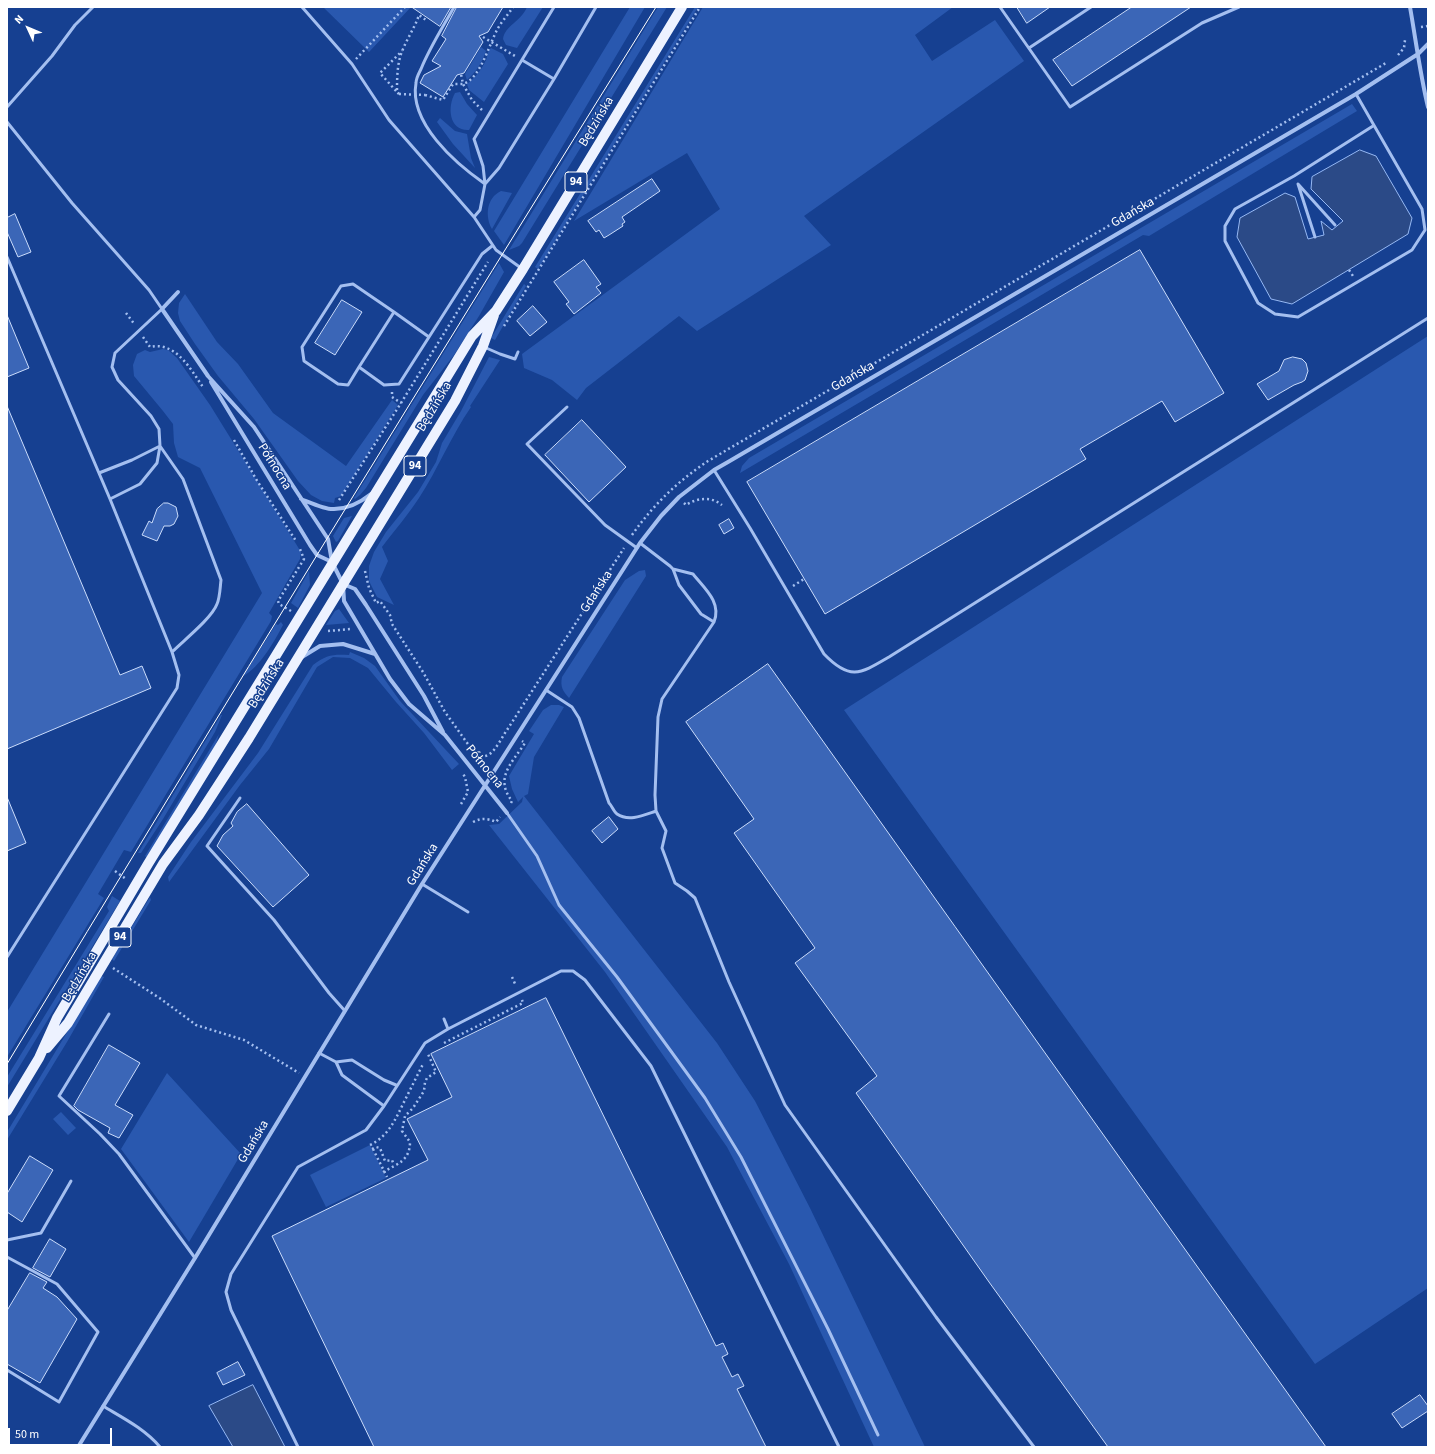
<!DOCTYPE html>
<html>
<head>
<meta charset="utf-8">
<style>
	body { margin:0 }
	#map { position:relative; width:1435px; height:1454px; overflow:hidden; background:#164091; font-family:"Source Sans 3",sans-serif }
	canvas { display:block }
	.frame { position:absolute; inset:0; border:8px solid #fff; pointer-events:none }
	.north { position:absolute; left:8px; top:8px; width:40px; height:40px; -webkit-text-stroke:3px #164091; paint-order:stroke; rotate:314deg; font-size:11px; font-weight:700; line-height:16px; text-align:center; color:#fff }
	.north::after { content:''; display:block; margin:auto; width:14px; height:18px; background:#fff; clip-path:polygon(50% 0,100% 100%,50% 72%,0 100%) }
	.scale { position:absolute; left:8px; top:1428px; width:104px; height:18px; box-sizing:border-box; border:2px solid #fff; border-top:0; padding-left:5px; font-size:12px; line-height:14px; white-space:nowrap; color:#fff; -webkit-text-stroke:3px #164091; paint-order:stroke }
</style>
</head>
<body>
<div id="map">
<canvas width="1435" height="1454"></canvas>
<div class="frame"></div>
<div class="north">N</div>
<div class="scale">50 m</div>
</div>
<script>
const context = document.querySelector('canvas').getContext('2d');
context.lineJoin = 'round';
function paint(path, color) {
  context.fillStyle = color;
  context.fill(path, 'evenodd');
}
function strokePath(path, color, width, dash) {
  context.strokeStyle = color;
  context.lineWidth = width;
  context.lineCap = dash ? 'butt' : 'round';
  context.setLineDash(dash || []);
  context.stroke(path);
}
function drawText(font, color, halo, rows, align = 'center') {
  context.font = font + ' "Source Sans 3",sans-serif';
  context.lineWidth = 3;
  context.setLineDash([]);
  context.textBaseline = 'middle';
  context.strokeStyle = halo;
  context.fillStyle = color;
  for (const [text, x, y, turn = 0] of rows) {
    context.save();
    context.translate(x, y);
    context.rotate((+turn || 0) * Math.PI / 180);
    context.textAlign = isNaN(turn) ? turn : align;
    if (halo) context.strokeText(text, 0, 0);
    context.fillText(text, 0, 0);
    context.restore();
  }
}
paint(new Path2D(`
	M323,7H411L369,52Z
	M527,7H543L517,48L506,45L503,39C505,25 521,22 527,7Z
	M630,7H645L504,245L494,231Z
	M658,7H667L522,243L519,246L509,250Z
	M695,7H698L538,269L535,267Z
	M703,7H953L915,35L932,61L995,20L1024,61L804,216L831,245L697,331L679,316L586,388L577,400L552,380L524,368L522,354L720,209L687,153L574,221Z
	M481,47L486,51C482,63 476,72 467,80L465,74Z
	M491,48L503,54L508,64L484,102L469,90L467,84C475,78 482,69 486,60C488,55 487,52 491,48Z
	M460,92L467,104L477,115L469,130C449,131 447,107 455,93Z
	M1352,104L1357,111L1149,236L1143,235L740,473L742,466L749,458Z
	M440,118L455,131L467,134L471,158L475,168L453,144L437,122Z
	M501,191L512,193L492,229C485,217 486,198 501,191Z
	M499,263L504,272L479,316L454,355L423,395L366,488L360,495L355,499L354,498Z
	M524,284L526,286L495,340L491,338Z
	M185,294L217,342L238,364L273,413L346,466L392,400L398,405L341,496L335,498L334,503L322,501L311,495L298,481L254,419L218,376L195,344L180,321L178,313L179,303Z
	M1428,336V1288L1315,1364L844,710Z
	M163,349L168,350L177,358L210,405L301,552L300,559L269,613L272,616L271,621L131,852L124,850L98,894L104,898L7,1057V1012L262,593L200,468L178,457L174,443L173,424L163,411L134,376L133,365L137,354L145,350L150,352Z
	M489,357L500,360L470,406L471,407C451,436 438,469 419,498C408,515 394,531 382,547L388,561L380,579L394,605L377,597L369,581V566L374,552L386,532L418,492L436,462L442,443L461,411Z
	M352,516L338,541L336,542L333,536L344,518Z
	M645,570L646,576L569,698C563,691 560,687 562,677L625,580L639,571Z
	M309,571L310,585L298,608L291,603Z
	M339,609L349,623L326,625L335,611Z
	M281,622L283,625C274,642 260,667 243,676L276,624L278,625Z
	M350,652L364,658L375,666L400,701L459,764L452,770L424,733L396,702L368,668L350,658L333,657L317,667L269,749L240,785L169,882L168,877L191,842L258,753L313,665C326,655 333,654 349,655Z
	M551,705H559L564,707L534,757L528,794L524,796L717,1043L755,1101L810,1208L925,1447H874L789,1264L727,1147L605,972L489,825L499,824L522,802L523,797L518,802L512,789L509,776L534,734L529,731L543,710Z
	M221,715H222L215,732L163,819L141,853H138Z
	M219,734L216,744L147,858L145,856Z
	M112,896L120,901L7,1087V1077L109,911L107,907Z
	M150,897L151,900L114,961L112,959Z
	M101,976L104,977L67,1042L7,1140V1132Z
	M167,1073L241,1154L189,1242L121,1149Z
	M61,1112L76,1128L68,1135L53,1119Z
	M370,1145L386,1178L326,1207L310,1175Z`), '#2958af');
const water = new Path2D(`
	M1360,150L1376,156L1412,218L1408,234L1292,304L1271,299L1237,237L1240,218L1285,193L1295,197L1308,239L1324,235L1321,221L1332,230L1343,221L1311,189L1312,177Z
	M253,1385L285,1447H233L209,1406Z`);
paint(water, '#2b4a87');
strokePath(water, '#96b8f3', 1);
const building = new Path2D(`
	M412,7H451L440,26Z
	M457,7H503L488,32L479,36L483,42L464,73L457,75L443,97L420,83L424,75L441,66L432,61L446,39L442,36Z
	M1017,7H1050L1027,23Z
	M1132,7H1191L1072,86L1053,60Z
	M652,179L660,191L622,217L625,222L622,224L623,226L609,235L604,238L599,230L596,232L588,221Z
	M15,214L31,252L18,257L7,232V218Z
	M1140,250L1224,393L1175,422L1162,401L1080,449L1086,459L825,614L747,482Z
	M584,260L601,284L596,287L601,293L574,314L566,304L569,302L554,282Z
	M342,300L362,312L335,355L315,343Z
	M533,306L547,322L530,336L517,321Z
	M7,315L29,368L7,377Z
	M1293,357L1302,359L1306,363L1308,371L1305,380L1302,382L1294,385L1268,400L1257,384L1279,371L1284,360Z
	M7,406L120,675L142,666L151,688L7,749Z
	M582,420L626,467L589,502L545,455Z
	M164,503H168L176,507L178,516L174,524L170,526H164L157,541L142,535L149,521L152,523L157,509Z
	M729,519L734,528L724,534L719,525Z
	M768,664L1142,1189L1326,1447H1108L989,1282L856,1093L877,1076L795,963L815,948L734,833L754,819L686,722Z
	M7,797L26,843L7,851Z
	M247,804L309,875L273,907L217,846L223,835L233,826L231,823L237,812Z
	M609,817L618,829L602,843L592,831Z
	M546,998L716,1346L723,1343L728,1354L722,1357L732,1377L738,1374L744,1386L737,1389L766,1447H374L272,1236L428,1160L407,1119L452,1097L431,1054Z
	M109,1045L140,1063L115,1105L133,1115L119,1138L108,1133L110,1128L78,1110L74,1106Z
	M30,1156L53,1170L22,1222L7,1212V1194Z
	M50,1239L66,1249L50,1277L33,1268Z
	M30,1273L47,1282L43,1288L57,1297L77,1319L40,1383L7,1364V1311Z
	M238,1362L245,1375L223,1385L217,1373Z
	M1420,1395L1428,1406V1411L1402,1428L1392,1414Z`);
paint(building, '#3b66b7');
strokePath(building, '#cbdcfb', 1);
strokePath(new Path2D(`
	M1421,27L1428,26
	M483,37L515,56
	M1398,55L1404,48L1405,40
	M356,59L405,7
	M396,91L380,73L402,51
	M399,94L397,92C397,78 397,62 403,49C408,37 415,27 419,15L426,20L427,18
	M425,95L443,100L453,84H463L461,74
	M482,110L472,100L463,84C480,79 489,45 497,30C501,22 508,15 513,7
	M1349,270L1353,276
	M126,313L135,325
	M504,326L700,7
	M143,337L150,347C176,341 191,370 203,387
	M392,392V397L401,403
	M234,440L256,479L296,541
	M339,500L401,403L488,262
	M684,503L686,505C697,498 711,496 722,505
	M632,535C653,505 678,481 708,461L1386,63
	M365,571L369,588L376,603L380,601L390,615L392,624L423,672L445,712L475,754C491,764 499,741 507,730L624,548
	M793,586L804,579
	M291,611L279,604L278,601L304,559L300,549
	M328,631L351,629
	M511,803L512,801C494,778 512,763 525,743L522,741
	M461,804L468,792L465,777L462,772
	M473,822C481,818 487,818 496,822L500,817
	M115,871L126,879
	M113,968L161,999L196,1025L244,1040L299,1073
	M512,977L516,986
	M444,1043L523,1003L522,1000
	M370,1145C389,1136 396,1118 405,1100C411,1088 417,1076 423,1064
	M372,1149L376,1147L380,1148L385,1161L392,1160L394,1165
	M373,1149L387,1177
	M383,1172C397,1164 410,1161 410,1142L402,1131L405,1116L413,1108L424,1091L425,1082L427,1078L436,1072L428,1054`), '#a4bff0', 2.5, [2, 3]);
strokePath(new Path2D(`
	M302,7L352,64L389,120L474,217L496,250L521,268
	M454,7C443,27 430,47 421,69C419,73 416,78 416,83C409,123 455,163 485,184
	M1000,7L1070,107L1202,23L1239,7
	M1029,48L1091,7
	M522,60L554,79
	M1356,94L1422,209L1425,230L1412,250L1298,317L1275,314L1258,303L1225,241V226L1235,209L1294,176L1373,126
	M7,107L52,56L75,25L93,7
	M7,122L72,203L149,290L162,309L115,353L112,367L118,380L151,416L159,429L160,446L157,463L140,484L110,499
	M485,184L499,168L554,79L596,7
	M474,217L480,210L485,184L483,166L474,139L554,7
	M1315,237L1298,184L1335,225
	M7,257L110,499L172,652
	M394,312L353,284L341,286L302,347L304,361L338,384L348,385L359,367L384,385L399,384L482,254L492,246
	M484,347L500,354L515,359L518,352
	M359,367L394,312L429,337
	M567,407L527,444L605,525L637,548
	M714,470L750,528L824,654C850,681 860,674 889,657L1428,318
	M99,473L132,460L160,446
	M640,543L670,566L673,569L679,585L701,614L714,622
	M673,569L693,574C704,588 722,602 714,622L662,699L658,717L655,795L656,811L666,831L662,848L675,883L687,891L695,898L729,982L785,1105L936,1317L1034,1447
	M546,690L572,707L579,718L609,803C612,806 614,812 617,814C629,822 644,815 656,811
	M240,798L207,846L274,920L329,993L345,1011
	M507,813L537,856L559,905L617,977L705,1098L741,1157L828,1329L878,1435
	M422,884L468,912
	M7,957L177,688L179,675L172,652C183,641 212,618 217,604C220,597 220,588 221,580L183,479L160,446
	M109,1014L59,1096L100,1134L119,1154L195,1258
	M444,1019L448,1029
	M319,1053L336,1062L352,1060L384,1080L396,1085
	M336,1062L342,1075L384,1106
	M7,1240L41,1233L71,1181
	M7,1257L57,1284L98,1332L59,1402L7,1370
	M103,1406C123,1418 145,1429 160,1447
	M298,1447L231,1310L226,1292L231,1274L298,1167L366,1130L384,1106L425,1043L448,1029L561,971H573L585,980L651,1066L839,1447`), '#a4bff0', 3);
strokePath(new Path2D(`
	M1410,7C1416,41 1420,74 1428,107
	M178,292L162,309L208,376
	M207,375L254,427L328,539L332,562L343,584L344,601L390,679L409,704L445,735L507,813
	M211,382L310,545L317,555L332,562
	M301,499C309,502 326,510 334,509C347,509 361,502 371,494
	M343,584L355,589L366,605L424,696L443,732
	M302,657L320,646L343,644L375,654
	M78,1447L195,1258L422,884L640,543L661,516L679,497L714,470L728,462L1356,94L1418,54L1428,44`), '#a4bff0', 4);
strokePath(new Path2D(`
	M47,1048L68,1023L163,864L199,815L249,738L455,401L483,346L494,315
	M7,1111L39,1058L57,1018L148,864L472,336L496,311L523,269L682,7`), '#edf2ff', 10);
strokePath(new Path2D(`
	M7,1064C221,710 437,358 656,7`), '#fff', 1);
strokePath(new Path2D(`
	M399,94L425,95`), '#a4bff0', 2.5, [2, 3]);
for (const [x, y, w] of [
	[576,182,22],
	[415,466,22],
	[120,937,22]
]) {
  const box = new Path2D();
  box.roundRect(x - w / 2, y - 10, w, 20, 3);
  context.fillStyle = '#164091';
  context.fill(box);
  strokePath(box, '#fff', 1);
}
drawText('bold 12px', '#fff', null, [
	["94",576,182],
	["94",415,466],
	["94",120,937]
]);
drawText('13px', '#fff', '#164091', [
	["Będzińska",597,122,-59],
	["Gdańska",1133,213,-30],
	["Gdańska",853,377,-30],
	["Będzińska",435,407,-59],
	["Północna",274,467,58],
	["Gdańska",597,592,-57],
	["Będzińska",267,684,-58],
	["Północna",484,767,51],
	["Gdańska",423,865,-58],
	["Będzińska",80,977,-59],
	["Gdańska",254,1142,-59]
]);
</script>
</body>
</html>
